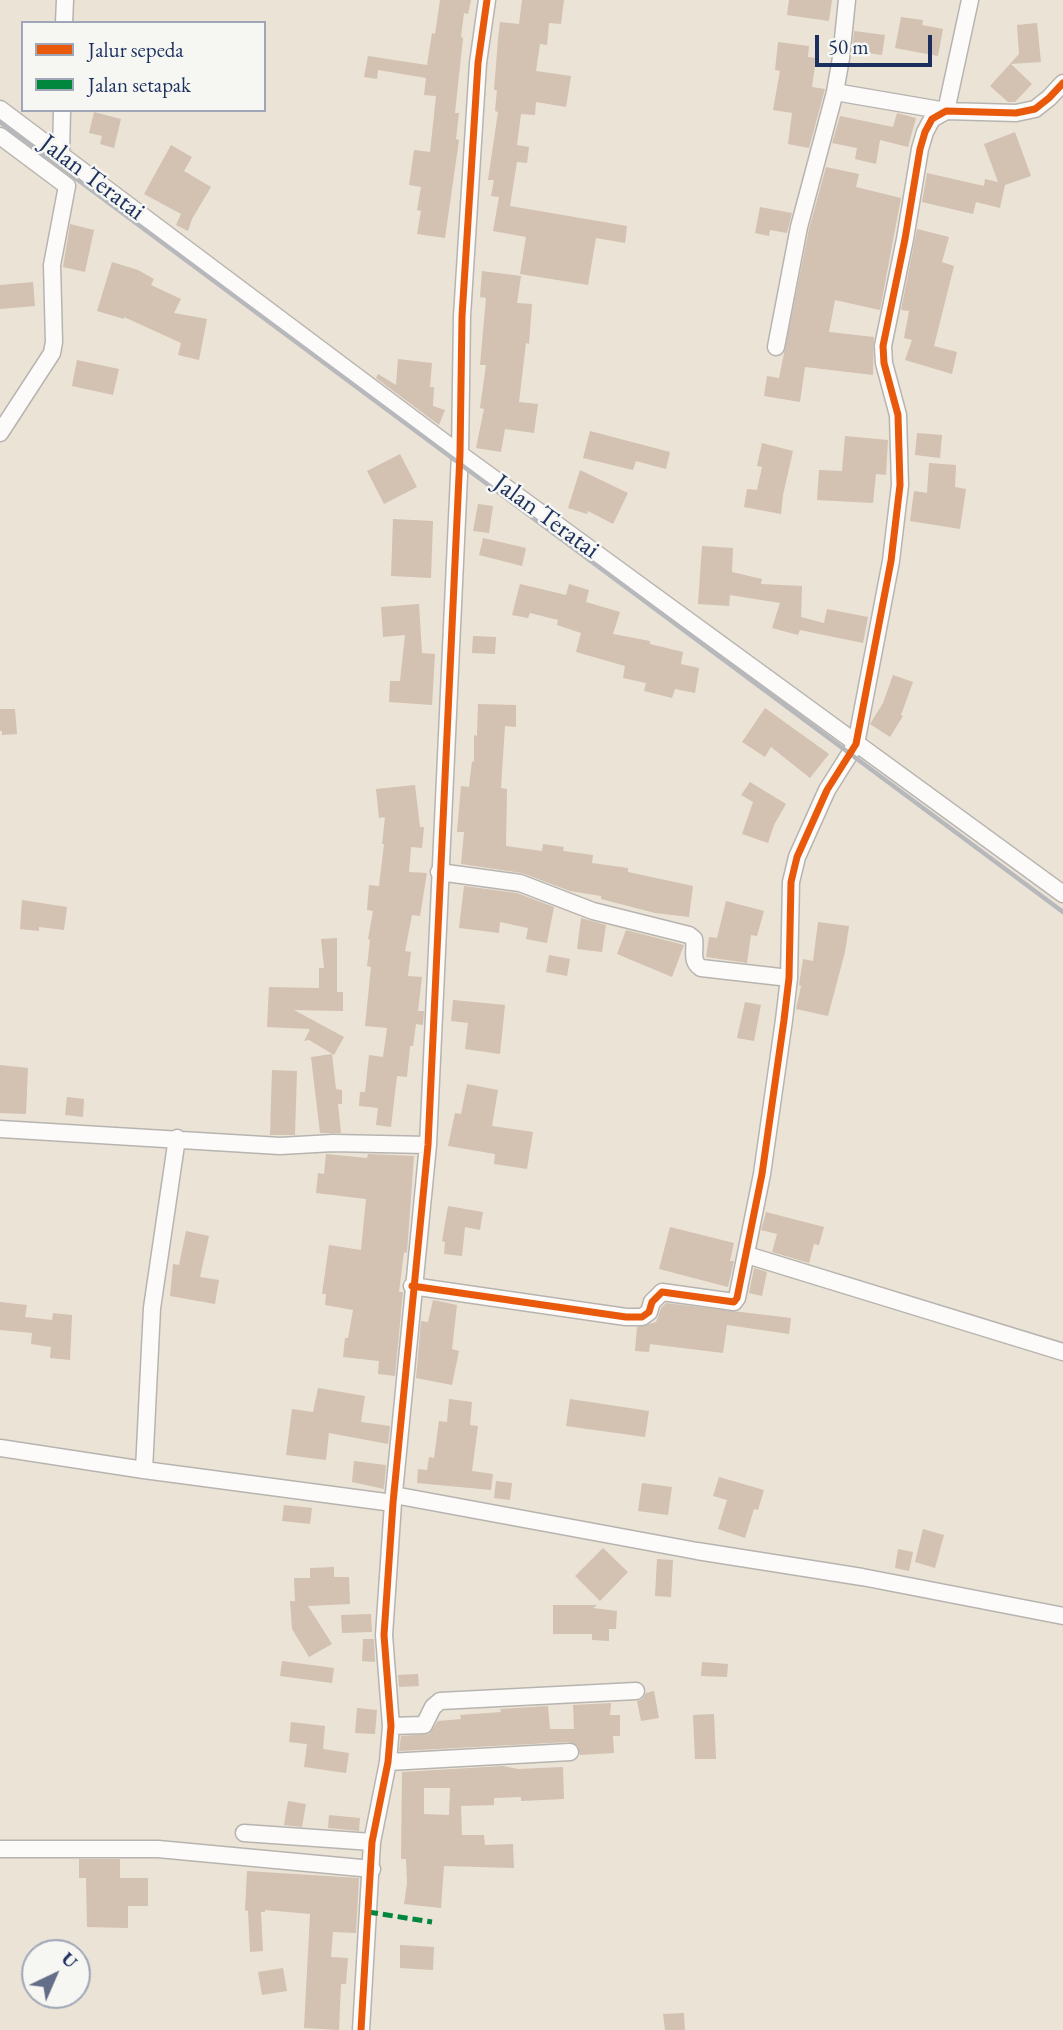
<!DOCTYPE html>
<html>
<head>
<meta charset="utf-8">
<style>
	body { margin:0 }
	#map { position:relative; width:1063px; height:2030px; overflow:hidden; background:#ebe3d6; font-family:"EB Garamond",serif }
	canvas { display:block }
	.legend { position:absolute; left:21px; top:21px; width:245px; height:91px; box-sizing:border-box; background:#f6f6f2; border:2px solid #9ea6b7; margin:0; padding:9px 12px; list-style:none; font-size:21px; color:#1b2f5e }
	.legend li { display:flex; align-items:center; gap:14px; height:35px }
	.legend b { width:35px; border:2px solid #9ea6b7 }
	.north { position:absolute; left:21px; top:1939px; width:70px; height:70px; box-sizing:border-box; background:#f6f6f2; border:2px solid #9ea6b7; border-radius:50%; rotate:44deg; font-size:19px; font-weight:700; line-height:28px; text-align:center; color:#1b2f5e }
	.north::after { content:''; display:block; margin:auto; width:24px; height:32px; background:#646e88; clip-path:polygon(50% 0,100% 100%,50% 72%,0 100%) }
	.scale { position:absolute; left:815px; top:35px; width:117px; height:32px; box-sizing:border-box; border:4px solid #1b2f5e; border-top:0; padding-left:9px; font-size:21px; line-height:24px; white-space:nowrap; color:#1b2f5e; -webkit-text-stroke:5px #f6f6f2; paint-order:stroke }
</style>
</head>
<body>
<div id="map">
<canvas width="1063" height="2030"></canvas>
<ul class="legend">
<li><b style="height:9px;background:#e8590c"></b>Jalur sepeda</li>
<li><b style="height:9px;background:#00873e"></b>Jalan setapak</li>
</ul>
<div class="north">U</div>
<div class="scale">50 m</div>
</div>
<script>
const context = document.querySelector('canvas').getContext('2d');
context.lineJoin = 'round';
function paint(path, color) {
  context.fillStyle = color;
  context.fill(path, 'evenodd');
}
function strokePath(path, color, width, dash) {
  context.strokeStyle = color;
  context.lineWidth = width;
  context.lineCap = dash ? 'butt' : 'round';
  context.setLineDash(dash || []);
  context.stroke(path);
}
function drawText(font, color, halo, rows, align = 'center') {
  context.font = font + ' "EB Garamond",serif';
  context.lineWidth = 5;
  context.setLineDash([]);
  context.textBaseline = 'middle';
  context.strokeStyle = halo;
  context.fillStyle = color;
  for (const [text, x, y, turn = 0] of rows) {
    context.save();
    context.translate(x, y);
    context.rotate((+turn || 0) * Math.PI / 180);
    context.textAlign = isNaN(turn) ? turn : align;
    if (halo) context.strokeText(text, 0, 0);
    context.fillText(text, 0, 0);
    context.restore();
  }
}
paint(new Path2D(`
	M440,0H471L468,14L464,13L461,37L463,38L455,113H459L456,139L459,140L445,238L417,234L421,211L417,210L421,187L409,185L414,150L430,152L436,96L424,95L426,78L378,70L377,79L364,77L368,56L427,65L432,33L435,34Z
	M522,0H564L561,24L549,23L547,45L540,44L536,71L571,76L566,107L536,102L535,115L521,114L517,145L529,147L527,163L517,162L510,206L627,226L625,243L596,238L588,285L520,274L526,237L493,231L499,197L491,196L494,180H488L498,112L495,111L497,90H494L498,39L500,22L519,24Z
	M789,0H832L829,21L787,15Z
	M901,17L923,20L922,25L943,29L938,56L895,48Z
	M1037,23L1041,62L1011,64L1032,84L1015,102H1008L990,86L1019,54L1017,25Z
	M854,31L885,35L882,55L852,51Z
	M778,42L809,46L808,57L816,58L812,87L825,89L809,148L788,144L792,113L773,110L780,71L775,70Z
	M94,112L121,119L114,148L100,144L102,136L89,133Z
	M897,113L916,118L908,147L880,140L876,164L855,159L857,148L832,143L840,116L893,127Z
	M1015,132L1031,176L1005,185L1000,208L976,202L973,214L922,202L927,173L984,186L985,179L998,182L984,144Z
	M171,145L192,157L184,171L211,187L192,219L188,231L176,225L181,214L144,194Z
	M826,167L859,174L856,187L901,198L880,310L835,300L829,332L874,337L873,375L805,367L800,402L764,396L767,376L779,378L809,229Z
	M760,207L792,213L787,233L770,230L769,236L755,233Z
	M70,224L94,230L85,272L63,267Z
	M917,229L949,237L942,262L954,266L934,346L957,352L952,374L905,360L912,340L904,338L909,311L901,310Z
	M112,262L138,270L154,279L151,285L181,299L174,313L207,319L199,360L178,355L181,343L124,317V319L97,311Z
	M482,271L521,276L517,303L532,304L529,344L526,343L519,402L538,404L534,433L505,429L501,452L476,448L484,409L480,408L486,365H480L486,298L480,297Z
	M33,282L35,306L0,309V285Z
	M398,359L432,363L430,387H434L433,406L445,410L439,425L376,378L378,374L396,385Z
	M77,360L119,369L113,395L72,386Z
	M590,431L670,452L666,469L636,461L633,470L583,458Z
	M917,433L942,435L940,458L915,455Z
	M845,436L888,440L886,475L876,474L873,503L817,500L819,470L842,471Z
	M762,443L793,451L783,495L781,514L744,507L747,489L757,490L762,467L757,466Z
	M400,454L417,487L384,504L367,471Z
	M929,463L956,465L955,487L966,489L960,529L910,521L914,491L927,493Z
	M580,470L628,493L613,524L588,511L587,514L568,508Z
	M478,504L493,506L489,533L473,531Z
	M393,519L433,521L431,578L391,576Z
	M483,538L526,548L522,566L479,555Z
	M702,546L733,548L732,572L762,579L761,584L802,586L801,617L824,623L827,609L868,617L863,643L800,630L798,635L772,628L780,603L730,595L729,606L698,604Z
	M520,584L566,595L569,584L589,590L586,602L620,612L613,634L650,641V644L683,652L681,664L699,668L695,693L675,689L672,698L644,691L646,683L623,678L625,666L576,652L581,633L557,625L558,620L530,613L528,618L512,615Z
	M419,604L422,653L435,654L432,705L389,702L390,681H400L405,635L383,637L381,607Z
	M473,636L496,637L495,654L472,653Z
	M893,675L913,682L901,715L903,716L890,737L870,724L883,703Z
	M478,704L516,705V727L505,726L501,788L507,789L506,846L542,851L543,844L564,847L563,851L593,855L592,863L628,868V872L693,886L689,917L655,913L601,899V896L570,891L522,873L461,864L464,832H457L461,786L469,787L472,761L474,762V735L477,736Z
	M765,708L829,754L810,778L771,747L765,757L742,742Z
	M0,709H15L17,734L2,735V731H0Z
	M750,782L786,804L774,825L768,843L742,834L753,802L741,795Z
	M415,785L420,827H424L422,848L411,847L409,872L427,873L420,916L412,915L405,951L411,952L408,976L422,977L418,1011H424L423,1025L416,1024L413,1046H410L407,1077L397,1076L391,1127L376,1125L378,1108L359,1106L360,1092H365L369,1055L383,1057L387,1028L365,1026L371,967L367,966L370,940L368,939L373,911L367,910L369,885L379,886L384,844H382L385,817L379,818L376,789Z
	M464,886L517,893L554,907L547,943L526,939L528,928L500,922L499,933L459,928Z
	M22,900L67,907L64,930L39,927V931L20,929Z
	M726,901L764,911L757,936L751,935L747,963L706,957L709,937L717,938Z
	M581,918L606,925L602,952L577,949Z
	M818,922L849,926L845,952L828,1016L796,1009L801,986L799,985L803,959L813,961Z
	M626,930L684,945L672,977L617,954Z
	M337,938V992H343V1011L294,1010L344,1037L334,1055L309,1040L304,1041L310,1029L267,1027L269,987L319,988V968H324L321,939Z
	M549,955L570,959L567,976L546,972Z
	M453,1000L505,1005L500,1054L465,1049L468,1023L451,1021Z
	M745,1002L761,1005L754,1041L737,1038Z
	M332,1054L336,1089L342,1090V1104H338L341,1133H320L311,1057Z
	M0,1065L28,1068L26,1114L0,1113Z
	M272,1070L297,1071L295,1135H270Z
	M467,1084L498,1090L492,1126L533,1132L527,1169L494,1164L495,1154L448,1146L455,1113L461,1114Z
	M67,1097L84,1099L83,1117L65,1115Z
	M326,1154L367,1158L368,1154L414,1156L407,1253L404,1252L399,1292H403L395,1376L378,1374L379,1361L343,1357L345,1338H348L353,1310L325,1305L326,1294H322L329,1245L361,1250L366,1199L316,1193L318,1173L324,1174Z
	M448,1206L483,1212L480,1230L465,1227L462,1256L444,1254L445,1242L442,1241Z
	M766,1212L824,1227L819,1245L814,1244L809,1263L772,1252L777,1234L761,1230Z
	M670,1227L734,1243L730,1261H734L728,1287L659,1269Z
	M186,1231L209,1236L200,1277L219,1280L215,1304L170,1296L173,1264L179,1265Z
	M754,1268L767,1272L762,1296L749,1293Z
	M433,1300L457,1305L452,1349L459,1351L452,1385L416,1378L421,1321L428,1322Z
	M0,1302L27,1305L25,1317L52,1320L53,1313L72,1315L70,1360L50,1358L51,1347L31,1344L32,1333L0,1330Z
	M666,1303L791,1318L789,1334L727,1325L723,1353L650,1344L649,1352L635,1351L637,1327L656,1322L661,1308Z
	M318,1388L365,1396L361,1422L390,1426L388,1444L329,1433L326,1460L286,1455L292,1409L313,1412Z
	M449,1399L472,1402L470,1425L478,1426L472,1471L493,1474L491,1490L417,1483L418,1469L427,1470L429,1457L434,1458L439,1421L447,1422Z
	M570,1399L649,1411L645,1437L566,1426Z
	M354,1461L386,1465L384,1489L352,1482Z
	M719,1477L764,1490L758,1510L754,1509L745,1538L718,1529L727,1500L713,1496Z
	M496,1481L512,1483L510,1500L494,1498Z
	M642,1483L672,1487L668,1515L638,1511Z
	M284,1505L312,1508L310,1524L282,1521Z
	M923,1529L944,1535L935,1568L915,1562Z
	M603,1548L628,1572L600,1601L575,1576Z
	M898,1549L913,1552L909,1571L895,1568Z
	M657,1559L673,1560L671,1597L655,1596Z
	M334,1567V1577H349L350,1604L308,1606L332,1644L309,1657L292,1629L290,1601H295L294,1578H310V1568Z
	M553,1605H597L593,1608L617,1611L616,1629H609V1641L592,1640V1634H553Z
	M371,1614L372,1632L342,1633L341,1615Z
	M363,1639H374L375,1662L362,1661Z
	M282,1661L334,1668L332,1683L280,1676Z
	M702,1662L728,1664L727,1677L701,1676Z
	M418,1674L419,1686L399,1687L398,1675Z
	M654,1691L659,1718L641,1721L637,1701L642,1699L646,1693Z
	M611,1703L610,1715H620V1736H613L614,1753L580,1755L578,1746L569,1742L399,1751L401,1736L429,1734L438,1721L461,1719L460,1715L501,1712L500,1709L548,1706L550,1729H574L573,1705Z
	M357,1708L377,1710L375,1734L355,1733Z
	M714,1714L716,1759H695L693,1715Z
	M291,1722L325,1726L323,1749L349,1753L346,1773L304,1767L307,1744L289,1742Z
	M503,1766L518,1769L563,1767L564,1799L521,1801V1797L494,1798V1805L461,1806L462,1835H484L485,1845L513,1844L514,1868L444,1866L441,1908L404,1904L407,1883L406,1859H401L402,1772ZM424,1788H450L449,1815L424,1814Z
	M288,1801L306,1804L302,1827L284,1825Z
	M329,1815L360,1818L359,1831L328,1828Z
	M79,1859H120V1878H148V1906H128V1928L87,1927L86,1878H79Z
	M247,1871L359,1878L356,1933L333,1932L331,1957L348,1958L346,1984H341L339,2030L304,2028L310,1914L265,1910V1912H261L263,1951L250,1952L248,1911L245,1910Z
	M400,1945L434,1947L433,1970L400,1968Z
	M283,1968L287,1991L262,1995L258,1972Z
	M684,2013L685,2030H665L663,2014Z`), '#d3c1b2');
const minor = new Path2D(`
	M64,23L65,0
	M835,92L946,111L970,0
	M0,109L460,454L1063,894
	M0,136L67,186L52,265L54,342L52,353L0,433
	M61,155L62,110
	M776,347L799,227L835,92L841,58L847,0
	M439,872L520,883L593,911L689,935L694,939C696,950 690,961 701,968L789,978
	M0,1129L280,1146L333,1143L428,1145
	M747,1255L1063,1352
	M412,1286L626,1317H642L649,1312L652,1302L662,1292L734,1302L737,1298L762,1174L784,1020L789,978L791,882L797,857L827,790L856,744L891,561L900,485L898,415L884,363L883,346L905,239L920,149L925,132L932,119L946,111L1016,113L1035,109L1049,98L1063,83
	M0,1448L144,1470L393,1503
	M144,1470L152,1308L177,1138
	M394,1495L697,1551L862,1577L1063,1616
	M391,1726L424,1725L433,1707L440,1701L636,1691
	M388,1762L570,1752
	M244,1833L372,1842
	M0,1849H158L372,1869
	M361,2030L372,1842L388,1762L391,1726L384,1635L393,1503L428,1145L460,454L462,316L478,63L487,0`);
strokePath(minor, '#b7b4b0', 19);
strokePath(minor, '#fcfbf9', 16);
strokePath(new Path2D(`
	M0,122L1063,912`), '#b6b8bb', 4.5);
strokePath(new Path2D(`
	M368,1912L432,1922`), '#00873e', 5, [10, 5]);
strokePath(new Path2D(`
	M412,1286L626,1317H642L649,1312L652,1302L662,1292L734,1302L737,1298L762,1174L784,1020L789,978L791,882L797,857L827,790L856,744L891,561L900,485L898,415L884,363L883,346L905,239L920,149L925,132L932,119L946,111L1016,113L1035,109L1049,98L1063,83
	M361,2030L372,1842L388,1762L391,1726L384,1635L393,1503L428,1145L460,454L462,316L478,63L487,0`), '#e8590c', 7);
drawText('26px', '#1b2f5e', '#f6f6f2', [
	["Jalan Teratai",92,178,37],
	["Jalan Teratai",546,517,36]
]);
</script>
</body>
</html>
